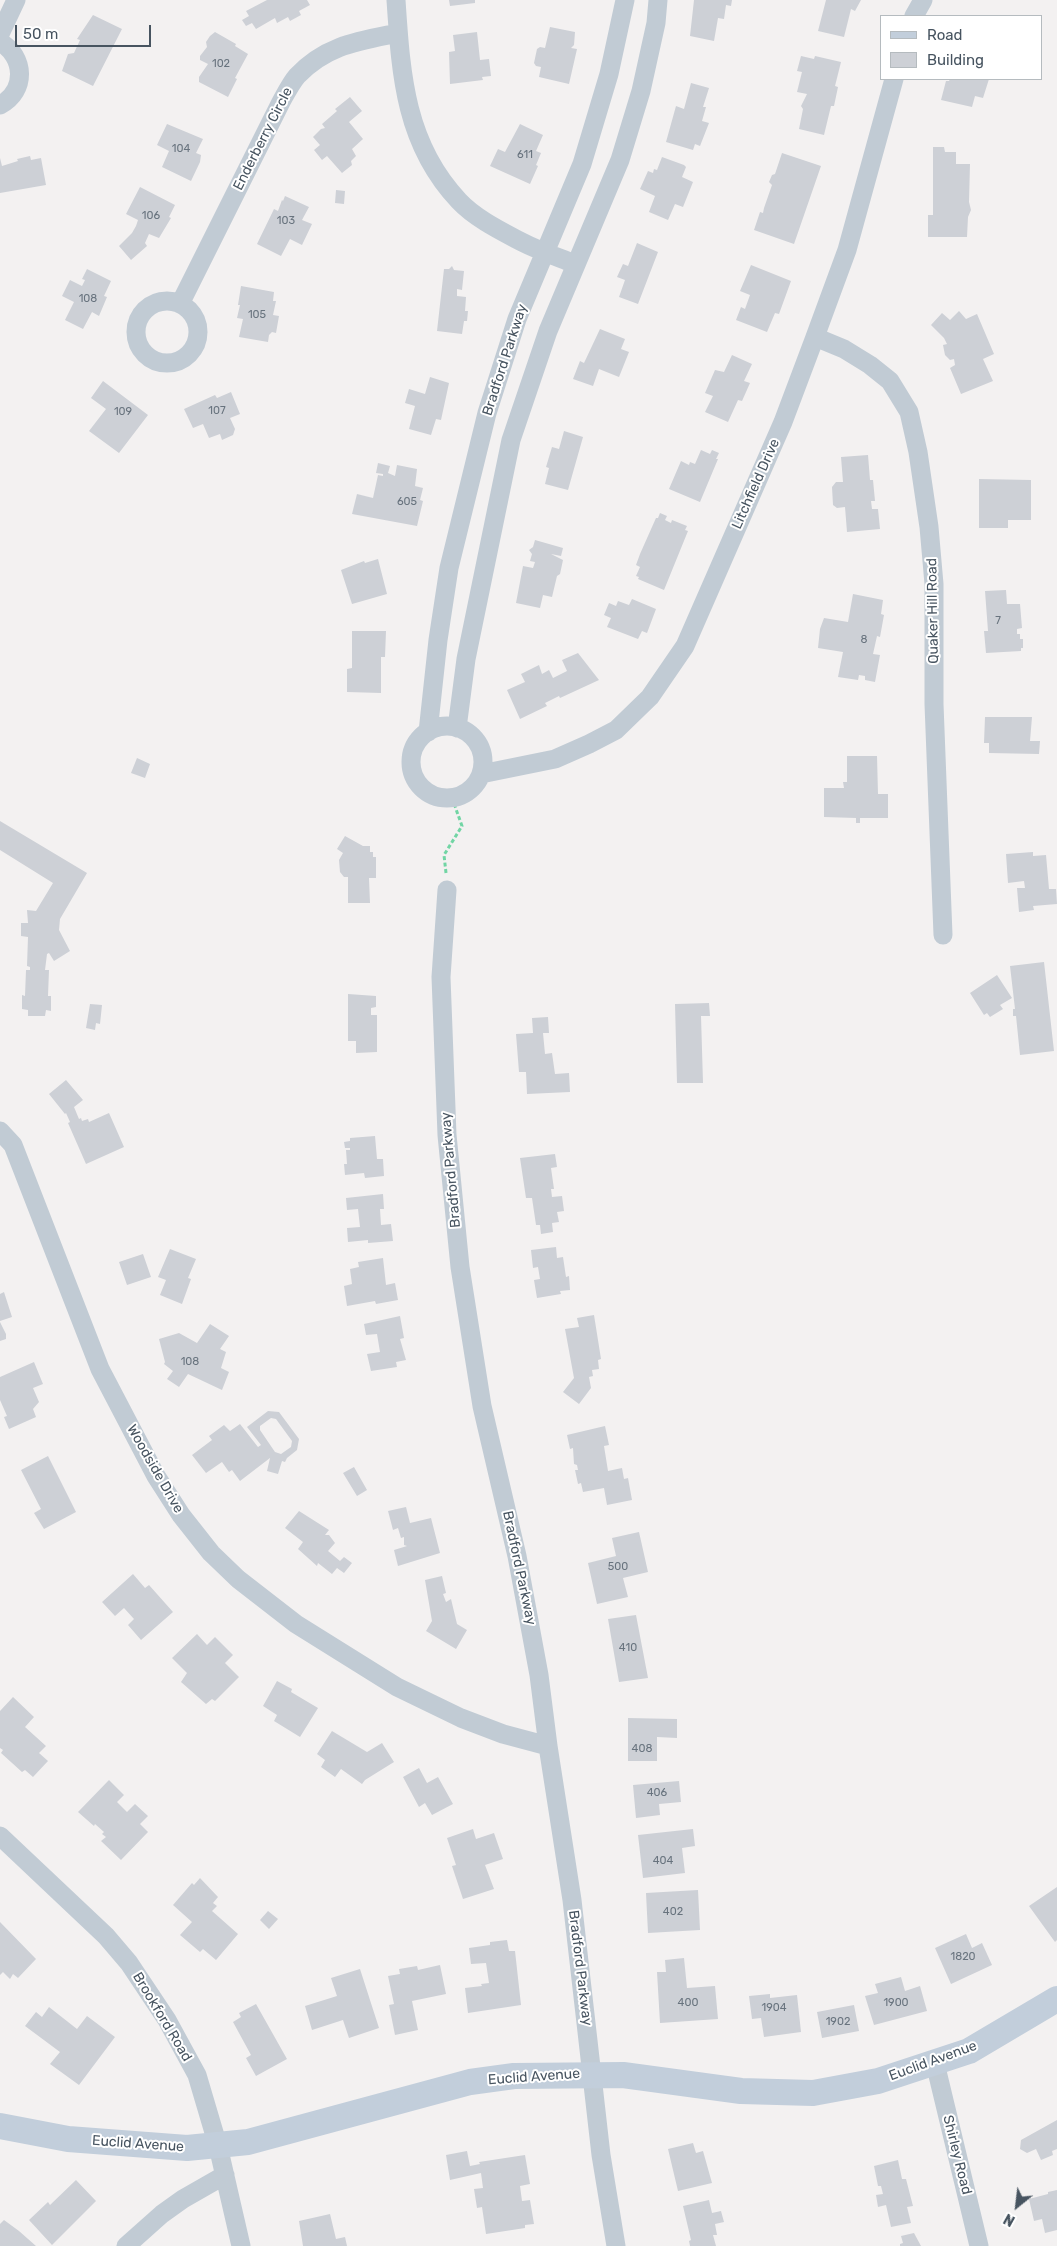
<!DOCTYPE html>
<html>
<head>
<meta charset="utf-8">
<style>
	body { margin:0 }
	#map { position:relative; width:1057px; height:2246px; overflow:hidden; background:#f3f1f1; font-family:Rubik,sans-serif }
	canvas { display:block }
	.legend { position:absolute; left:880px; top:15px; width:162px; height:65px; box-sizing:border-box; background:#fff; border:1px solid #b5bbbf; margin:0; padding:6px 9px; list-style:none; font-size:15px; color:#475460 }
	.legend li { display:flex; align-items:center; gap:10px; height:25px }
	.legend b { width:25px; border:1px solid #b5bbbf }
	.north { position:absolute; left:992px; top:2181px; width:50px; height:50px; -webkit-text-stroke:4px #fff; paint-order:stroke; rotate:209deg; font-size:14px; font-weight:700; line-height:20px; text-align:center; color:#475460 }
	.north::after { content:''; display:block; margin:auto; width:18px; height:22px; background:#475460; clip-path:polygon(50% 0,100% 100%,50% 72%,0 100%) }
	.scale { position:absolute; left:15px; top:25px; width:136px; height:22px; box-sizing:border-box; border:2px solid #475460; border-top:0; padding-left:6px; font-size:15px; line-height:18px; white-space:nowrap; color:#475460; -webkit-text-stroke:4px #fff; paint-order:stroke }
</style>
</head>
<body>
<div id="map">
<canvas width="1057" height="2246"></canvas>
<ul class="legend">
<li><b style="height:6px;background:#c2cedb"></b>Road</li>
<li><b style="height:14px;background:#cdd0d6"></b>Building</li>
</ul>
<div class="north">N</div>
<div class="scale">50 m</div>
</div>
<script>
const context = document.querySelector('canvas').getContext('2d');
context.lineJoin = 'round';
function paint(path, color) {
  context.fillStyle = color;
  context.fill(path, 'evenodd');
}
function strokePath(path, color, width, dash) {
  context.strokeStyle = color;
  context.lineWidth = width;
  context.lineCap = dash ? 'butt' : 'round';
  context.setLineDash(dash || []);
  context.stroke(path);
}
function drawText(font, color, halo, rows, align = 'center') {
  context.font = font + ' Rubik,sans-serif';
  context.lineWidth = 4;
  context.setLineDash([]);
  context.textBaseline = 'middle';
  context.strokeStyle = halo;
  context.fillStyle = color;
  for (const [text, x, y, turn = 0] of rows) {
    context.save();
    context.translate(x, y);
    context.rotate((+turn || 0) * Math.PI / 180);
    context.textAlign = isNaN(turn) ? turn : align;
    if (halo) context.strokeText(text, 0, 0);
    context.fillText(text, 0, 0);
    context.restore();
  }
}
paint(new Path2D(`
	M267,0H307L310,5L299,11L301,15L290,21L288,17L277,23L275,18L256,29L252,23L246,26L242,20L249,16L246,11Z
	M449,0H475V3L450,6Z
	M694,0H732L731,6L726,5L724,19L718,18L714,41L690,36Z
	M826,0H861L855,11L851,9L844,37L818,31Z
	M93,15L122,29L93,86L62,71L68,54L74,53L80,40L77,39Z
	M550,27L575,32L574,45L571,48L577,49L569,84L539,77L541,67L536,66L534,63L537,49L540,47L545,48Z
	M215,32L236,44L235,46L248,54L235,78L237,79L228,97L199,82V77L208,64L200,60V56L207,47L206,42L210,36Z
	M477,32L480,60L489,59L491,76L482,77L483,80L450,84L449,52L455,51L453,35Z
	M801,56L814,59L815,56L841,62L835,86L838,87L834,106H831L824,135L799,129L803,109L801,106L807,94L797,92L802,72L797,71Z
	M950,79H989L983,98L975,96L972,107L941,100L946,81H949Z
	M691,83L709,88L703,107H706L702,121L709,123L700,146L695,144L693,150L666,142L676,106L684,109Z
	M350,97L362,111L349,122L363,139L352,149L356,156L351,161L352,165L342,173L327,156L322,160L314,150L320,145L313,137L321,129L325,128L322,124L337,111L335,109Z
	M167,124L203,139L196,153L201,155L200,162L191,181L162,167L169,151L157,145Z
	M520,124L543,135L536,151L541,153L536,165L538,166L530,184L490,166L498,149L505,152Z
	M933,147H944L945,152H956V164H970L969,202L971,210L968,217L967,237H928V215H933Z
	M782,153L821,166L794,244L754,230L760,212L763,213L764,208L772,185L769,182L772,175L775,174Z
	M30,156L31,160L41,158L46,185L0,193V158L2,166L18,161L17,159Z
	M662,157L684,165L686,167L682,177L693,182L683,207L675,204L668,220L649,212L655,196L640,189L648,171L653,173L654,169L657,170Z
	M140,187L175,205L169,217L171,218L159,238L149,234L145,243L147,246L131,260L119,246L132,233L136,226L138,220L126,214Z
	M336,190L345,191L344,204L335,203Z
	M285,196L309,207L302,220L312,224L302,245L290,239L281,256L257,244L274,209L278,211L282,200L283,201Z
	M637,243L658,252L638,304L619,297L625,280L617,277L623,264L628,266Z
	M751,265L791,281L779,314L775,313L767,332L736,320L741,307L745,309L750,295L740,291Z
	M452,266L454,270L464,271L462,290L457,289V296L466,297L465,311H468L467,321H464L462,334L437,331L444,269H449Z
	M87,269L111,281L104,296L107,297L99,316L92,312L83,329L65,320L74,302L62,296L70,280L82,286L85,280L82,279Z
	M241,286L274,292L273,301H276L273,315L279,316L276,333L272,332L269,335L268,342L239,337L243,319L237,318L240,305H238Z
	M959,311L966,319L977,314L994,354L983,359L993,381L961,394L950,368L955,365L954,359L950,360L945,355L943,345L947,344L944,338L931,325L942,313L950,320Z
	M600,329L625,339L621,349L629,352L619,377L599,369L593,386L573,379L580,361L584,363Z
	M732,355L752,364L744,381L750,383L742,401L738,400L728,422L705,412L713,396L705,393L715,370L724,372Z
	M430,377L449,383L441,420L436,419L431,435L409,429L415,406L405,403L409,389L425,394Z
	M103,381L148,415L119,453L89,431L106,409L91,398Z
	M231,392L240,414L230,418L235,429L233,435L222,440L220,434L209,438L203,424L193,428L184,409L215,395L217,398Z
	M564,431L583,437L568,490L545,484L549,468L546,467L552,447L559,449Z
	M701,450L710,454L712,450L719,453L716,459H718L700,502L669,489L681,461L689,465L690,462L695,464Z
	M868,455L870,480H873L875,501H871L872,509H878L880,529L847,532L845,507L837,508L833,505L832,487L836,482H843L841,457Z
	M378,463L390,466L388,473L395,476L397,465L417,469L415,486L423,488L420,500L423,501L417,526L352,514L357,494L373,498L378,475L383,476V474L376,473Z
	M979,479L1031,480V520H1008V528H979Z
	M660,513L667,516L665,520L671,523L672,520L687,526L685,530L688,531L664,590L638,579L639,577L636,576L640,567L636,565L640,554L656,518H658Z
	M535,540L563,548L561,556L551,554L563,560L560,574L557,576L552,597L543,595L540,608L516,603L523,566L533,568L535,562L530,561L532,554L529,550L533,547Z
	M378,559L387,594L352,604L341,570L364,561L365,563Z
	M1006,590L1007,604H1020L1022,628L1017,629V634H1020V639H1023V648H1021V651L986,653L984,631H988L985,591Z
	M853,594L883,600L881,614L884,615L880,637L877,636L873,654L880,655L875,682L865,680V676L859,675L858,680L838,677L843,652L818,648L820,629L824,618L848,622Z
	M632,599L656,609L647,633L642,631L638,639L607,627L611,618L604,615L609,603L616,606L618,601L629,605Z
	M352,631H386L385,657H381V693L347,692V669L352,668Z
	M578,653L599,680L560,698L559,696L545,703L547,706L520,719L507,690L525,682L521,674L539,665L542,674L549,670L553,678L567,671L562,660Z
	M985,717H1032L1030,741H1040L1039,754L989,753V743H984Z
	M847,756H877L878,794H888V818H860V823H856V818L824,817V788H844L843,782H847Z
	M137,758L150,764L145,778L131,773Z
	M0,821L87,873L60,919L59,930L70,951L54,961L49,953L47,954L45,970H49L48,996H51V1011L46,1010L45,1016H28V1010L22,1009V995L25,996L26,970H30V967L27,966L28,937L21,936V923H28L27,910L36,911L53,883L0,850Z
	M345,836L363,846H370V852H373V857H376V878H369L370,903H348V877H344L340,872L339,860L343,853L337,849Z
	M1033,852V856L1046,855L1049,889H1056L1057,904L1033,906L1034,910L1019,912L1017,888H1025L1024,881L1008,883L1006,854Z
	M1044,962L1054,1051L1020,1055L1016,1016H1013V1009H1015L1010,966Z
	M997,975L1012,998L1000,1005L1003,1009L990,1017L987,1013L984,1015L970,993Z
	M348,994L376,996V1007L371,1008V1015H377V1052L356,1053V1041H348Z
	M709,1003L710,1016H701L703,1083H677L675,1004Z
	M90,1004L102,1005L100,1024L96,1023L95,1030L86,1028Z
	M548,1017L549,1033H543L545,1054L552,1053L555,1074L569,1073L570,1092L527,1094L526,1072H519L516,1034L533,1033L532,1018Z
	M66,1080L83,1100L74,1107L79,1119L81,1118L82,1121L88,1119L89,1122L109,1113L124,1147L86,1164L68,1123L70,1122L66,1113L65,1114L49,1094Z
	M375,1136L377,1159H383L384,1176L365,1178L364,1173L345,1175L344,1164H347L346,1150H350V1148H345L344,1142L350,1141V1138Z
	M555,1154L557,1167L551,1168L554,1189H551L552,1197L562,1196L564,1211L557,1212L559,1222L552,1223L553,1232L541,1234L540,1225H536L532,1198H526L520,1158Z
	M383,1194L384,1209H380L381,1225L391,1224L393,1241L368,1243V1240L348,1242L347,1228L360,1227L358,1209L347,1210L346,1198Z
	M556,1247L557,1258L563,1257L566,1277L569,1276L570,1290L560,1291L561,1294L537,1298L534,1280L540,1279L538,1267L533,1268L531,1250Z
	M170,1249L196,1259L188,1278L191,1279L182,1304L160,1295L166,1280L158,1277Z
	M143,1254L151,1277L127,1285L119,1262Z
	M383,1258L386,1285L395,1283L398,1300L376,1304L375,1301L347,1306L344,1286L352,1284L350,1269L359,1267L358,1262Z
	M4,1292L12,1317L0,1321V1294Z
	M594,1315L601,1359L598,1360L599,1369L592,1370L593,1376L589,1377L591,1388L579,1404L563,1392L574,1378L565,1329L579,1327L577,1318Z
	M400,1316L404,1338L400,1339L406,1360L396,1362L397,1367L371,1371L367,1354L380,1352L377,1334L366,1335L364,1324Z
	M0,1322L6,1334V1339L0,1341Z
	M210,1324L229,1336L220,1349L226,1352L221,1368L229,1372L222,1390L188,1374L179,1387L167,1379L173,1371L164,1364L165,1362L159,1339L179,1333L197,1343Z
	M34,1362L43,1384L33,1388L39,1402L33,1409L36,1417L9,1429L4,1417L7,1416L0,1400V1377Z
	M268,1411L279,1412L299,1439L297,1450L287,1458L285,1462L282,1461L278,1474L267,1471L270,1458L240,1481L232,1470L229,1472L222,1462L206,1473L192,1455L212,1440L209,1436L224,1425L230,1431L240,1424L258,1447L261,1445L247,1427ZM271,1418L276,1419L292,1441L291,1447L281,1454L275,1452L260,1430V1426Z
	M605,1426L609,1445L604,1446L608,1471L622,1468L624,1479L628,1478L632,1500L607,1505L604,1488L583,1492L581,1483L578,1484L575,1470H578L577,1465L574,1464L573,1448L570,1449L567,1435Z
	M48,1456L76,1512L44,1529L34,1513L41,1509L21,1470Z
	M354,1467L367,1490L357,1496L343,1473Z
	M406,1507L410,1523L431,1518L440,1553L398,1566L394,1550L407,1546L404,1545V1537L401,1538L398,1528L393,1530L388,1511Z
	M299,1511L329,1530L325,1535H329L335,1543L328,1551L340,1561L344,1557L352,1563L344,1573L337,1568L332,1574L318,1563L317,1566L298,1549L303,1542L285,1528Z
	M639,1532L648,1572L623,1578L628,1597L597,1604L588,1563L616,1556L612,1538Z
	M133,1574L145,1588L149,1585L173,1612L141,1640L128,1625L134,1619L124,1608L115,1616L102,1602Z
	M442,1576L446,1593L443,1594L446,1602L451,1599L457,1624L467,1630L456,1649L426,1631L432,1621L425,1580Z
	M636,1615L648,1678L619,1682L608,1619Z
	M197,1634L207,1645L215,1637L233,1655L225,1663L239,1677L215,1701L212,1699L206,1704L181,1682L187,1673L172,1658Z
	M277,1681L292,1689L291,1692L318,1708L300,1737L274,1721L277,1715L263,1706Z
	M13,1697L34,1717L25,1727L46,1746L39,1753L48,1761L33,1777L25,1770L22,1772L1,1753L3,1750L0,1748V1711Z
	M628,1718L677,1719V1738L657,1737V1761H628Z
	M332,1731L367,1752L382,1743L394,1762L365,1780L362,1784L341,1769L335,1777L321,1767L325,1760L317,1754Z
	M419,1768L427,1783L438,1777L453,1804L432,1815L425,1803L419,1807L403,1777Z
	M109,1780L124,1795L117,1802L127,1812L135,1804L148,1816L140,1824L148,1832L121,1860L101,1841L106,1837L102,1834L104,1832L95,1824L94,1826L78,1812Z
	M679,1781L681,1802L659,1804L660,1815L636,1818L633,1785Z
	M473,1829L476,1839L494,1833L503,1859L485,1865L494,1889L463,1899L452,1866L456,1865L447,1838Z
	M693,1829L695,1846L682,1848L685,1873L643,1878L638,1835Z
	M200,1878L218,1897L213,1903L217,1906L212,1911L238,1934L216,1960L203,1949L200,1952L180,1935L192,1922L173,1905L192,1883L194,1885Z
	M1057,1887V1940L1055,1942L1029,1906Z
	M698,1890L700,1930L648,1933L646,1893Z
	M268,1911L278,1919L269,1929L260,1920Z
	M0,1922L36,1959L18,1978L13,1974L10,1979L3,1972L0,1975Z
	M966,1934L972,1948L982,1943L992,1965L951,1984L935,1948Z
	M507,1940L509,1951H515L521,2005L468,2013L465,1988L482,1986L481,1984L489,1983L486,1963L471,1964L469,1948L490,1945V1942Z
	M684,1958L687,1988L715,1986L718,2019L660,2023L657,1972H666L665,1960Z
	M440,1965L446,1994L412,2001L418,2030L395,2035L389,2005L394,2004L388,1976L400,1974L399,1969L417,1966L418,1970Z
	M360,1969L379,2028L349,2038L343,2020L312,2030L305,2006L337,1996L331,1978Z
	M901,1977L905,1991L920,1986L927,2011L874,2025L865,1996L878,1993L875,1984Z
	M770,1994V1998L797,1995L801,2032L764,2037L761,2018L752,2019L749,1996Z
	M256,2004L287,2059L256,2076L246,2058L251,2055L233,2022L241,2017L239,2013Z
	M854,2005L859,2031L822,2038L817,2012Z
	M49,2007L77,2029L87,2016L115,2037L79,2085L50,2064L60,2052L25,2026L36,2012L42,2017Z
	M1057,2120V2149L1052,2151L1053,2155L1041,2160L1036,2149L1027,2153L1020,2149L1021,2140Z
	M693,2143L696,2153L703,2151L712,2183L678,2191L668,2149Z
	M467,2151L470,2166L480,2164L479,2162L525,2155L530,2184L520,2186L522,2201L530,2200L534,2224L525,2225V2228L486,2234L482,2207L477,2208L474,2189L483,2188L481,2173L450,2180L446,2155Z
	M898,2160L902,2179H906L913,2206L907,2207L911,2223L891,2227L886,2205L878,2207L876,2195L883,2194L881,2186H878L874,2166Z
	M76,2180L96,2201L52,2245L29,2220L48,2202L50,2205Z
	M1057,2190V2230L1045,2233L1042,2219L1034,2221L1029,2199L1048,2194V2192Z
	M709,2200L712,2213L721,2211L724,2222L715,2224L717,2235H713L716,2246H690L689,2241L691,2240L683,2206Z
	M330,2214L336,2239L345,2237L347,2246H303L299,2221Z
	M4,2220L19,2231L36,2246H0V2224Z
	M914,2233L921,2246H900V2244L903,2243L901,2236Z`), '#cdd0d6');
strokePath(new Path2D(`
	M446,873L444,855L462,826L452,798`), '#71d5a4', 3, [4, 2.5]);
strokePath(new Path2D(`
	M396,0C401,75 405,144 459,201C474,217 497,229 516,239C534,249 555,256 575,264
	M914,16L923,0
	M0,34L16,0
	M0,42C25,56 27,91 0,105
	M136 332a31 31 0 1 1 62 0a31 31 0 1 1-62 0Z
	M180,304L281,102C286,93 291,83 297,76C326,45 359,41 398,33
	M815,337L844,349L870,365L890,381L909,412L918,452L929,527L934,584V704L943,935
	M411 762a36 36 0 1 1 72 0a36 36 0 1 1-72 0Z
	M457,728L466,659L511,440L548,331L620,160L641,91L656,23L658,0
	M428,732L438,640L449,568L487,413L517,319L582,164L609,74L625,0
	M481,774L555,759L589,744L616,730L650,697L685,646L783,422L815,337L847,250L894,79
	M447,890L441,977L447,1135L460,1267L482,1406L517,1556L539,1675L548,1746L572,1900L601,2155L616,2246
	M0,1131L13,1145L100,1369L156,1476L181,1515L211,1553L238,1579L296,1624L397,1687L461,1718L503,1734L548,1746
	M0,1836L106,1936L129,1963L167,2020L197,2075L218,2146L241,2246
	M935,2063L979,2246
	M126,2246L162,2214L183,2199L225,2175`), '#c1cbd4', 19);
strokePath(new Path2D(`
	M0,2126L68,2139L187,2148L248,2142L470,2082L514,2076L623,2075L741,2091L813,2093L878,2081L969,2051L1057,1999`), '#c2cedb', 26);
drawText('11px', '#68737e', null, [
	["102",221,64],
	["104",181,149],
	["611",525,155],
	["106",151,216],
	["103",286,221],
	["108",88,299],
	["105",257,315],
	["107",217,411],
	["109",123,412],
	["605",407,502],
	["7",998,621],
	["8",864,640],
	["108",190,1362],
	["500",618,1567],
	["410",628,1648],
	["408",642,1749],
	["406",657,1793],
	["404",663,1861],
	["402",673,1912],
	["1820",963,1957],
	["400",688,2003],
	["1900",896,2003],
	["1904",774,2008],
	["1902",838,2022]
]);
drawText('14px', '#475460', '#fff', [
	["Enderberry Circle",263,139,-63],
	["Bradford Parkway",505,360,-72],
	["Litchfield Drive",756,484,-66],
	["Quaker Hill Road",933,611,-91],
	["Bradford Parkway",451,1170,-95],
	["Woodside Drive",155,1469,60],
	["Bradford Parkway",519,1568,78],
	["Bradford Parkway",580,1968,83],
	["Brookford Road",162,2017,59],
	["Euclid Avenue",933,2061,-20],
	["Euclid Avenue",534,2077,-4],
	["Euclid Avenue",138,2144,4],
	["Shirley Road",957,2155,76]
]);
</script>
</body>
</html>
